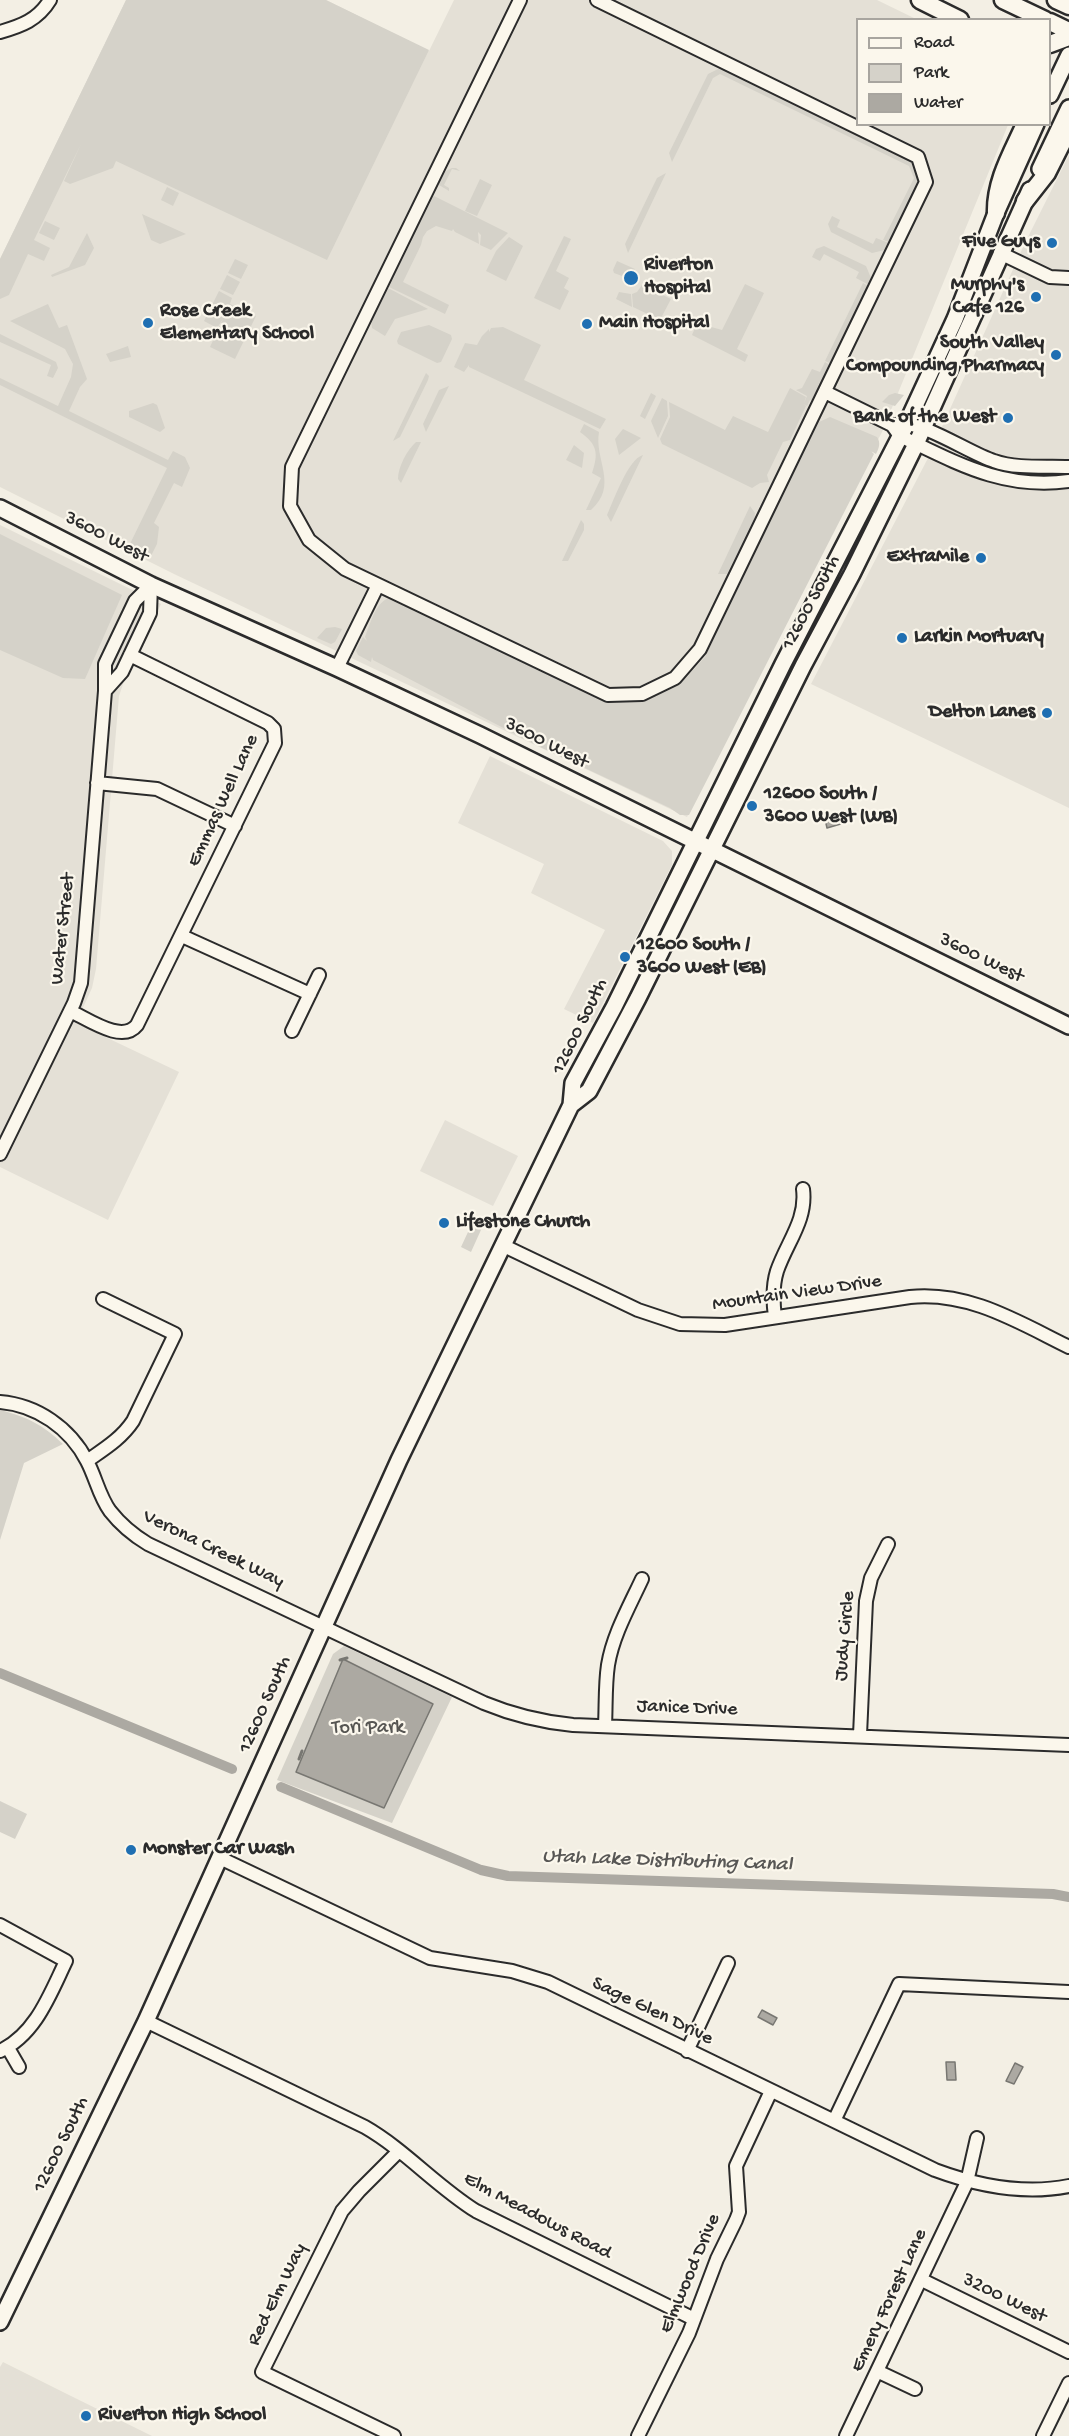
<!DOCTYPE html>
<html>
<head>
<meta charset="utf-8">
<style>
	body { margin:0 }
	#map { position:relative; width:1069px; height:2436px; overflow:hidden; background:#f3efe4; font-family:"Gochi Hand",sans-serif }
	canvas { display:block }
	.legend { position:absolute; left:856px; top:18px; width:195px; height:108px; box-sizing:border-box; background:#fbf7ec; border:2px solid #a8a59f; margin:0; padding:8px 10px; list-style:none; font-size:18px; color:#2b2b2b }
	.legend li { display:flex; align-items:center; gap:12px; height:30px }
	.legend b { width:30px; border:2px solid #a8a59f }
</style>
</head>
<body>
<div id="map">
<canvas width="1069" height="2436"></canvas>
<ul class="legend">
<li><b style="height:8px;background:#fbf7ec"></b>Road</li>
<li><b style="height:16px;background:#d5d2c9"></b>Park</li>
<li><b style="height:16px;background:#aca9a2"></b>Water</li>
</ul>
</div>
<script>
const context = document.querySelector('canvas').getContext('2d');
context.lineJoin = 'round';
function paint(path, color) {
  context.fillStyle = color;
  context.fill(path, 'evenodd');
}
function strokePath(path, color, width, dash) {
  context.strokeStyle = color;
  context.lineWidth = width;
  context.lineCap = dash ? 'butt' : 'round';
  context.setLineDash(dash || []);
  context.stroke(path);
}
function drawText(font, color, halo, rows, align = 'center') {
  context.font = font + ' "Gochi Hand",sans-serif';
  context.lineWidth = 4.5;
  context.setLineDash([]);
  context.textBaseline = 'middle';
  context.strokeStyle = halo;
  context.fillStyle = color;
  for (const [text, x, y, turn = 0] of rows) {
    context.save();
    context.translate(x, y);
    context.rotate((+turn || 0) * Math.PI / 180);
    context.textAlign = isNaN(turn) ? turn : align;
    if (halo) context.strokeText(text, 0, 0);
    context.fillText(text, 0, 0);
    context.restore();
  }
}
paint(new Path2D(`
	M126,0H326L429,51L454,0H877L916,19L858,20V124L1008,125L882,432L687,817L174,574L0,487V259Z
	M1069,155V808L811,684L927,460L1024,245Z
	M0,525L161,604L124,681L119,696L96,969L92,988L76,1023L179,1072L108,1220L0,1167Z
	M490,756L663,841L672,851V865L593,1023L564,1009L605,930L531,893L544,864L458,823Z
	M445,1120L518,1156L493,1206L420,1171Z
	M3,2362L71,2396L152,2436H0V2367Z`), '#e4e0d6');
paint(new Path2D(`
	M126,0H326L429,50L327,260L116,161L113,168L70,184L64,181L81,144L34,240L50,248L44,261L28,254L9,295L0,299V259Z
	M718,69L729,71L912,160L920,173L919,183L889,242L883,240L914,178L909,166L720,74L713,78L672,162L669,153L708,74Z
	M452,168H456L460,171L452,169L444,185L449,188V191L439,185C439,176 444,171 452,168Z
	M666,173L628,253L625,244L657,178Z
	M480,179L492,185L477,216L465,211Z
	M167,187L179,193L173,206L161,200Z
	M434,196L508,233L491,250L480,245L481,235L478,232L479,244L455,232L453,229L452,231L436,226L427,231L423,237L421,245L403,282L449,305L445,314L387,286L429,200Z
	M142,214L186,234L160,244L151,240Z
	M832,216L840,220L837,227L873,244L876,238L889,243L885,250L872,253L831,232L828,224Z
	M45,221L60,228L54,240L39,233Z
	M87,233L94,248L85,265L52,277L51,275L69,267Z
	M564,236L571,239L556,271L569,278L564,288L569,291L560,310L534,298Z
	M509,237L523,246L506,281L486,271L496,251Z
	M824,246L866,266L871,278L869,285L856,278L859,272L824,254L820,261L812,257L816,249Z
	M235,259L248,265L241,279L228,273Z
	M617,261L635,269L630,279L614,273L613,270Z
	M227,275L240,282L233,295L220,289Z
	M863,283L868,286L830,363L825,361Z
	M745,284L764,293L737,349L748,355L745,362L692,335L697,323L722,330Z
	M642,285L671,299L660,320L633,307L632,294L637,292Z
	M388,288L428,309L395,319L385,336L372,328L371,320Z
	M219,291L232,298L230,304L256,316L235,359L210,347L223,319L217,328L204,321L211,307L224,314L226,312L212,305Z
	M619,292L631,294L632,307L616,299Z
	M48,304L59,328L67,325L87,379L80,387L69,411L168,460L173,451L185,457L190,468L182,487L174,483L154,523L159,527L157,544L149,560L127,550L167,468L0,385V378L58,406L71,377L73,364L65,349L10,321Z
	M429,325L451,335L452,339L441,362L437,363L398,344L397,341L401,332Z
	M503,327L541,345L524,380L606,419L600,429L469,367V365L464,372L454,367L465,343L477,345L482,336L489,329V332L491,328Z
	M0,334L56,362L58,368L53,378L47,376L51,365L0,342Z
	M128,346L131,357L110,362L106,354Z
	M825,362L830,365L813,401L810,400L807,406L803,404L806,406L790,440L783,442L767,475L769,482L760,483L752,488L662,444L660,439L670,417L669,402L725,430L733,416L768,432L790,388L806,397L804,403L807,396L796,390L802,388L812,369L820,372Z
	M426,373L429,376L428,380L400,437L393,441Z
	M449,386L426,432L423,424L439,390Z
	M651,393L656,396L645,419L640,416Z
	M895,393L904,395L895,406L882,402L889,395Z
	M662,398L667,401L668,416L658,438L651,421Z
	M153,403L157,405L165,428L160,432L129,417V411Z
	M830,417L877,437C881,443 879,448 876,454L871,451L874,454L689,815H680L670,808L538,746L373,660L372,657L371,662L358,655L356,651L363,637L367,641L365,637C371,622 376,600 392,597L585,691L613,700L637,698L660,694L686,678L705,657L819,422Z
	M584,424L599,432C594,460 619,485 591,510H586L601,478L592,473C599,453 597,444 580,432Z
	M623,429L641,438L619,455L615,439Z
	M416,442H421L401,483L398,479C398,467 407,450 416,442Z
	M574,445L584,453L582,468L566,460Z
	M643,455L611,522L607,515C614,500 628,459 643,455Z
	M750,506L755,513L754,522L727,574H718Z
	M581,520L584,524V530L568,561H562Z
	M0,534L122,595L85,679L63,678L0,650Z
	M335,627L342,629L335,642L331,644L317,638L326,628Z
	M475,1217L485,1221L471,1252L461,1247Z
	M0,1410C27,1417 42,1424 63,1444L24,1463L0,1540Z
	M344,1646L452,1697L392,1823L277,1780L333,1654Z
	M0,1801L27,1814L15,1839L0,1832Z`), '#d5d2c9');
const water = new Path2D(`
	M842,814L844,823L827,828L825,819Z
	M343,1659L433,1704L384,1808L296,1772Z
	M762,2010L777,2018L773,2025L758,2017Z
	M946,2062H955L956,2080H947Z
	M1015,2063L1023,2067L1014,2084L1006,2081Z`);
paint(water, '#aca9a2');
strokePath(water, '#787772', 1.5);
strokePath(new Path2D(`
	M340,1660L347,1658
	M299,1759L302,1751`), '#787772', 3);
strokePath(new Path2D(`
	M0,1673L232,1769
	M281,1787L481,1870L508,1876L1053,1894L1069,1897`), '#aca9a2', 10);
const minor = new Path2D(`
	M520,0L292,467L290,506L309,540L345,569L608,695L642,694L675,678L700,649L926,182L918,157L597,0
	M0,32C21,26 38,20 50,0
	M1000,253L1050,277L1069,278
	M825,392L892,425L900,436C957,463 1003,490 1069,481
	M899,424C923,421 969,453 994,461C1016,469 1046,466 1069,467
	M337,668L378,585
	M105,691L122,672L150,613L151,585
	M97,783L157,789L235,826
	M182,936L310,994
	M70,1011C88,1019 122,1044 137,1025L275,743L274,729L268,723L130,655
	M292,1031L319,975
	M0,1154L74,1003L81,983L105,691V664L135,601L151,585
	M502,1245L638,1310L680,1324L725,1325L910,1297C969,1291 1018,1322 1069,1347
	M775,1317C773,1302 772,1287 777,1271C787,1242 807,1220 803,1189
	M0,1402C37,1405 70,1428 87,1461C96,1478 99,1496 110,1511C121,1525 133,1535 148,1544L484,1703C513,1715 542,1722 573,1725L1069,1745
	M87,1461C104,1449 121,1439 133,1421L175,1334L103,1299
	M605,1726C606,1706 605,1685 608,1665C613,1635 629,1607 642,1579
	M860,1735L866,1601L871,1578L888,1544
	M220,1858L430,1958L512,1971L548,1982L935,2170C978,2186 1024,2195 1069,2186
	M0,1925L66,1961C50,1994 36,2034 0,2051
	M146,2021L365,2127C405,2150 436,2186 476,2211L694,2319
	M8,2048L19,2067
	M687,2051L728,1963
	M834,2121L899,1984L1069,1992
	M922,2280L1069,2352
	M879,2372L915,2389
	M394,2436L262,2372L342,2211L359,2191L399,2151
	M638,2436L689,2333L717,2259L736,2220L739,2212L736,2166L771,2091
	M846,2436L967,2182L977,2138
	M1043,2436L1069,2383`);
const major = new Path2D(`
	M1050,95L1069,55
	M1040,169L1069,108
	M0,508L151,585L337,668L480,735L1069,1026
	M571,1105L589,1091L638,998L803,666L852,574L916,444L1030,190
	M0,2322L146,2021L399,1460L571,1105L573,1083L614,1007L783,664L907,423L955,319L996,213L1036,124`);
const highway = new Path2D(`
	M920,0L960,20
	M1003,0L1045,20
	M1056,0L1069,6
	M1050,22L1069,31
	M1050,44L1069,37
	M1025,201L1047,173L1069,129
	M996,213C995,181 1012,153 1025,124`);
strokePath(minor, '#2b2b2b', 16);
strokePath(major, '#2b2b2b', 20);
strokePath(highway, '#2b2b2b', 21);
strokePath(minor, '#fbf7ec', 12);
strokePath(major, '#fbf7ec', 15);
strokePath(highway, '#fbf7ec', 16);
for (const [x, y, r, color] of [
	[1052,243,6,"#1f6fb2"],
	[631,278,8,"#1f6fb2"],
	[1036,297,6,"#1f6fb2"],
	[148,323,6,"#1f6fb2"],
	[587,324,6,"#1f6fb2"],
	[1056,355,6,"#1f6fb2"],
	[1008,418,6,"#1f6fb2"],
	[981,558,6,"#1f6fb2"],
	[902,638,6,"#1f6fb2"],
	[1047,713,6,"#1f6fb2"],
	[752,806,6,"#1f6fb2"],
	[625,957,6,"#1f6fb2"],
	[444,1223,6,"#1f6fb2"],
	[131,1850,6,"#1f6fb2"],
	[86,2416,6,"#1f6fb2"]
]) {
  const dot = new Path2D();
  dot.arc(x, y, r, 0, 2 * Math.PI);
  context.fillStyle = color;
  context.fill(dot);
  strokePath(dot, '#fbf7ec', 2);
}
drawText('bold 20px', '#2b2b2b', '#fbf7ec', [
	["Five Guys",1040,243,"right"],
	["Riverton",644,266],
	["Hospital",644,289],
	["Murphy's",1024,286,"right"],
	["Cafe 126",1024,309,"right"],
	["Rose Creek",160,312],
	["Elementary School",160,335],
	["Main Hospital",599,324],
	["South Valley",1044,344,"right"],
	["Compounding Pharmacy",1044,367,"right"],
	["Bank of the West",996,418,"right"],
	["ExtraMile",969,558,"right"],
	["Larkin Mortuary",914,638],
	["Delton Lanes",1035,713,"right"],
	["12600 South /",764,795],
	["3600 West (WB)",764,818],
	["12600 South /",637,946],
	["3600 West (EB)",637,969],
	["Lifestone Church",456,1223],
	["Monster Car Wash",143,1850],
	["Riverton High School",98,2416]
], 'left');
drawText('20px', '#2b2b2b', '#fbf7ec', [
	["3600 West",106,538,27],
	["12600 South",812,603,-62],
	["3600 West",546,744,27],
	["Emmas Well Lane",224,801,-65],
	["Water Street",64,929,-84],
	["3600 West",981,959,26],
	["12600 South",581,1027,-64],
	["Mountain View Drive",797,1294,-8],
	["Verona Creek Way",213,1550,26],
	["Judy Circle",846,1636,-85],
	["12600 South",266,1705,-66],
	["Janice Drive",687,1709,2],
	["Sage Glen Drive",652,2012,26],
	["12600 South",62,2145,-64],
	["Elm Meadows Road",537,2217,28],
	["Elmwood Drive",691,2274,-67],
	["Red Elm Way",278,2295,-64],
	["3200 West",1004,2299,26],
	["Emery Forest Lane",890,2301,-65]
]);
drawText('20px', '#565552', '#fbf7ec', [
	["Tori Park",368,1729]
]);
drawText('italic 21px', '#585755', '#fbf7ec', [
	["Utah Lake Distributing Canal",667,1862,2]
]);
</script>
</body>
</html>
